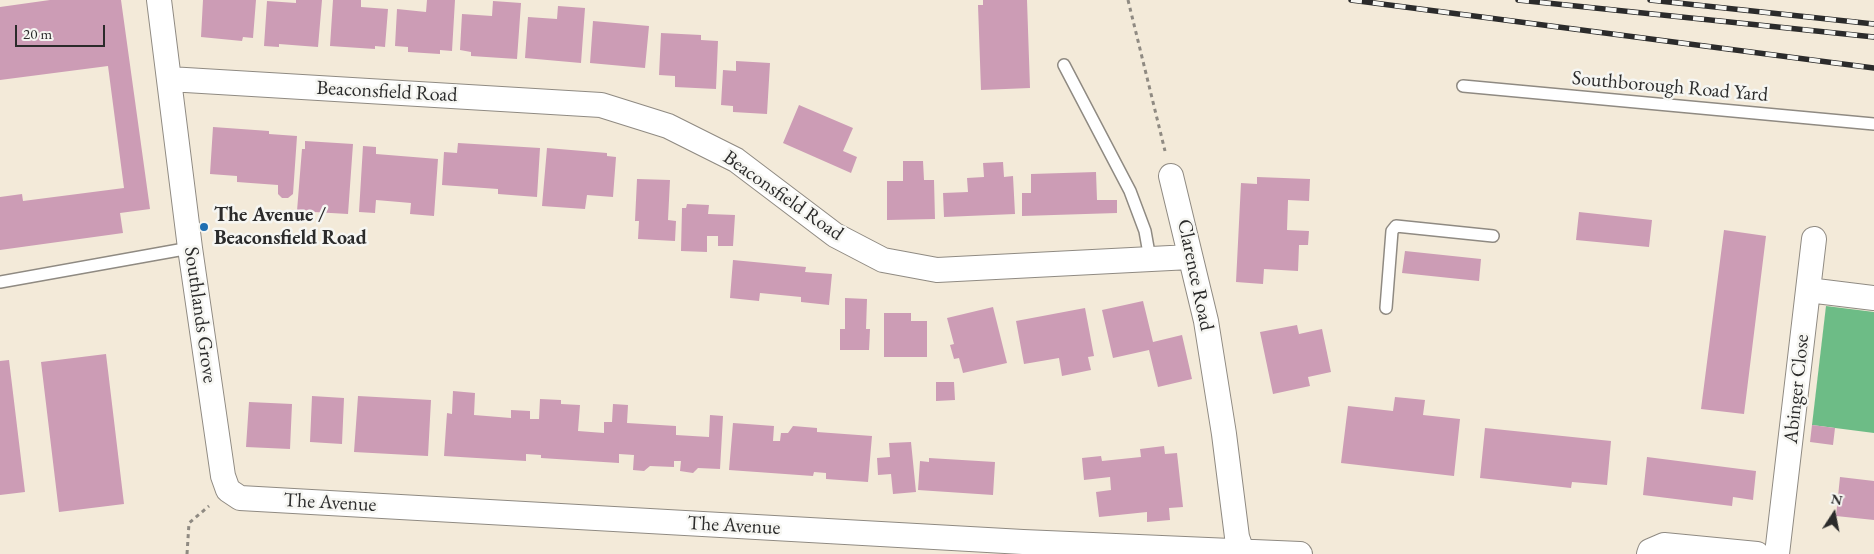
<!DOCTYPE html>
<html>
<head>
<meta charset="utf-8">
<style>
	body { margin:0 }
	#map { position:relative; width:1874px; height:554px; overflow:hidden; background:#f3ead9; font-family:"EB Garamond",serif }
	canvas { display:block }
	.north { position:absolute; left:1809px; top:489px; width:50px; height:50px; -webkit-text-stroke:4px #f6f6f2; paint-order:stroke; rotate:11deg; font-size:14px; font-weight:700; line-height:20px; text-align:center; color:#2b2b2b }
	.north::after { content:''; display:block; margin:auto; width:18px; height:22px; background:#2b2b2b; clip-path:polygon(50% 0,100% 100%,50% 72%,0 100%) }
	.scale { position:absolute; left:15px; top:25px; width:90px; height:22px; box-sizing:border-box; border:2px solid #2b2b2b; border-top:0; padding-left:6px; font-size:15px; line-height:18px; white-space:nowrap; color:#2b2b2b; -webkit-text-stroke:4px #f6f6f2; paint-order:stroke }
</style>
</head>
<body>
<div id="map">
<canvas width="1874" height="554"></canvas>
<div class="north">N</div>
<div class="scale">20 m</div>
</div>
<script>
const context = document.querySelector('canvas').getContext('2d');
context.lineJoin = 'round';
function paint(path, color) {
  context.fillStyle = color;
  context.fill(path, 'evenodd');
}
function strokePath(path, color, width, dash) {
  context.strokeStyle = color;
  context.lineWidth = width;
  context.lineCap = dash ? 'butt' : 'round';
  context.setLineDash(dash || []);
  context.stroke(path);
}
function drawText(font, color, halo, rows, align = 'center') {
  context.font = font + ' "EB Garamond",serif';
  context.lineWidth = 5;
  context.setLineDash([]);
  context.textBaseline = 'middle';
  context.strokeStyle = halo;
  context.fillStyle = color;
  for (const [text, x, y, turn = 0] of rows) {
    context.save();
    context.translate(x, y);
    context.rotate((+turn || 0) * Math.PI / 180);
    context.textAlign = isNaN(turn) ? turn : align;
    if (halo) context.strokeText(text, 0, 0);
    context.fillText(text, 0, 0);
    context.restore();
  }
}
paint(new Path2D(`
	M1826,306L1874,312V433L1812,425Z`), '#6dbc86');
paint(new Path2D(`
	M50,0H121L150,209L120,213L123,233L0,250V197L22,194L23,201L124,188L108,66L0,80V7Z
	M203,0H256L253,38L243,37L242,41L201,37Z
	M296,0H322L318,47L279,44V47L264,46L267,1L296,3Z
	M333,0H361V7L388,9L385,47L375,46V49L330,46Z
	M427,0H455L452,51L440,50V54L408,52V47L395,46L397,9L426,12Z
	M983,0H1027L1030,88L981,90L978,5H983Z
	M493,1L521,3L517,59L471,56V52L460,50L462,14L492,16Z
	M558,6L585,8L581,63L525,58L528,17L557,19Z
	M593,21L649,26L645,68L590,63Z
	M661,33L701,35V40L718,41L716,89L675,87V76L659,75Z
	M736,61L770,63L767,114L733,112V106L721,105L723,70L736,71Z
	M799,105L853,128L843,151L857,157L851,173L783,143Z
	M213,127L269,131V134L297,136L293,194L288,198H282L278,194V185L237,182V176L210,174Z
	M305,141L353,144L348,214L297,211L302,149H305Z
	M458,143L540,148L537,197L498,194V189L442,185L444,152L457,153Z
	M363,146L376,147V154L438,159L434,216L410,214L411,203L376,200L375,213L359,212Z
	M547,148L607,153V156L616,157L613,197L587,195L585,209L542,206Z
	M903,161H923L924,180H934L935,219L887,220V181H903Z
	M1003,162L1004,177L1013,176L1015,214L944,217L943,193L968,192L967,178L984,177L983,163Z
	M1096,172L1097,200H1117V213L1022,216V193H1031V174Z
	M1257,177L1310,179L1309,201L1288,200L1287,230L1309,231L1308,245H1299L1298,271L1264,269L1263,284L1236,282L1241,183L1257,184Z
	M637,179L670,180L668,220L676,221L675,241L638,239L639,221H635Z
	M687,204L709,205L708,214L735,215L733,246H718V236H707V252L681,251L682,208H686Z
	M1579,212L1652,220L1649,247L1576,240Z
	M1724,230L1766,236L1744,414L1701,409Z
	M1405,251L1481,259L1479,281L1402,273Z
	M733,260L806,267L805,272L832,274L829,305L801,302V297L760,293L759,301L730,298Z
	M845,298L867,299L866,329H870L869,350H840V329H845Z
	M1143,301L1153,342L1182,335L1192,379L1158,387L1149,350L1113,358L1102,310Z
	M993,307L1007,363L963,373L959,358L954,359L950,345L954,344L947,318Z
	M1085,308L1094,356L1088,357L1091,370L1062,376L1059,358L1024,364L1016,321Z
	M884,313H911V321H927V357H884Z
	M1297,325L1299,334L1322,329L1331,372L1308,377L1310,386L1273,394L1260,332Z
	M106,354L124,504L59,512L41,362Z
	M9,360L25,492L0,495V361Z
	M936,382H954L955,400L936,401Z
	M453,391L475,393L474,415L511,418V410L530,411V419H539L540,399L561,400V404L580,405L578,431L604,433V422H612L613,404L628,405L627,423L676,426V435L709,437L710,415L723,416L720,469L698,468L693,473L680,471L681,461H674V467L650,466L644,471L633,470L634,455L619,454V463L541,458V455L526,454V461L444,456L447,413L452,414Z
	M312,396L344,398L342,444L310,442Z
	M358,396L431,400L428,456L354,452Z
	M1395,397L1425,400L1423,415L1460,419L1454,476L1341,463L1348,406L1393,411Z
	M249,402L292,404L290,449L246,447Z
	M733,423L774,426L773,441H780L781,433H788L793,426L817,428V432L872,436L868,482L826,479V473L814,472L813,476L729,470Z
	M1812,425L1835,428L1833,445L1810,442Z
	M1485,428L1611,441L1607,485L1572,482L1571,488L1480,478Z
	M911,442L916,492L893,494L891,474L878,475L877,458L890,457L889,443Z
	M1164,446L1165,454L1177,453L1183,507L1169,508L1170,520L1147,522V512L1099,517L1096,492L1111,490L1110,477L1084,480L1082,458L1101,456L1102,461L1141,457L1140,449Z
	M1647,457L1756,471L1753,500L1733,497L1732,506L1643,495Z
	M929,458L995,462L993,495L918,490L920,461L929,462Z
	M1840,477L1874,481V520L1836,516Z`), '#cc9cb5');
const service = new Path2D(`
	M1064,65L1130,191L1145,231L1150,259
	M1463,86L1874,124
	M0,282L190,248
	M1386,308L1392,231L1396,226L1493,236`);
const minor = new Path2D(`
	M159,0L190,248L223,476L228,490L240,498L1023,542L1300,554
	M169,79L601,105L668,126L736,160L835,235L883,260L937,270L1190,257
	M1171,176L1206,321L1224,434L1237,537L1243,554
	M1808,290L1814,239
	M1649,554L1650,551L1664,545L1757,554
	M1777,554L1808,290L1874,298`);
strokePath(service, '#8f8a82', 14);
strokePath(minor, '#8f8a82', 26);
strokePath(new Path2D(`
	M1128,0L1165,151
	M187,554L189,523L209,506`), '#8f8a82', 3, [4, 4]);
strokePath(service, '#fff', 11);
strokePath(minor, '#fff', 24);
const rail = new Path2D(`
	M1351,0L1874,68
	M1518,0L1874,37
	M1650,0L1874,24`);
strokePath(rail, '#2b2b2b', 5.5);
strokePath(rail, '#f6f6f2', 4, [11]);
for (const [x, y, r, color] of [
	[204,227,5,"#1f6fb2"]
]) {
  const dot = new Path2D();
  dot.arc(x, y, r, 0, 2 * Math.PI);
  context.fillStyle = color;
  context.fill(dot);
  strokePath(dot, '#f6f6f2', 2);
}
drawText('20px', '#2b2b2b', '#f6f6f2', [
	["Southborough Road Yard",1670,87,5],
	["Beaconsfield Road",387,92,3],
	["Beaconsfield Road",783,196,35],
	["Clarence Road",1195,275,78],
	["Southlands Grove",200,315,82],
	["Abinger Close",1797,389,-84],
	["The Avenue",330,503,3],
	["The Avenue",734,526,3]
]);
drawText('bold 20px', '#2b2b2b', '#f6f6f2', [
	["The Avenue /",214,216],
	["Beaconsfield Road",214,239]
], 'left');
</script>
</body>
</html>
